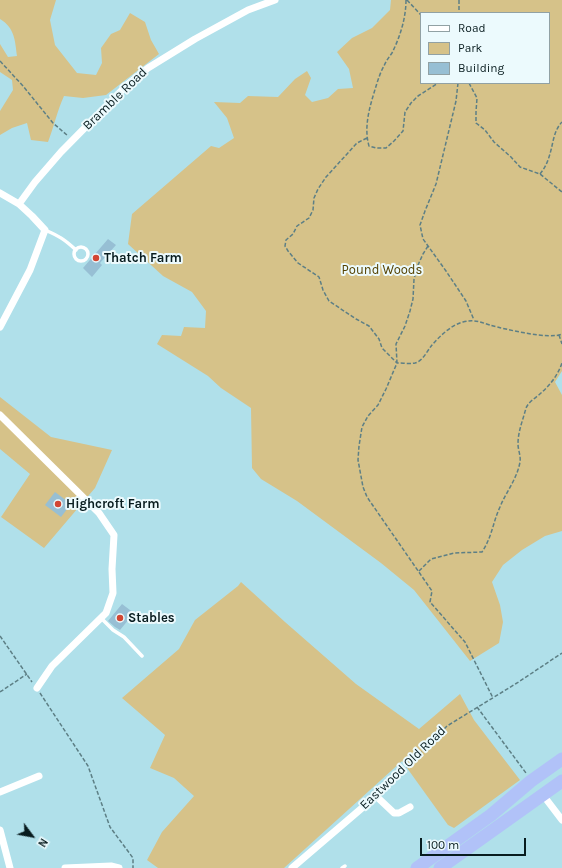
<!DOCTYPE html>
<html>
<head>
<meta charset="utf-8">
<style>
	body { margin:0 }
	#map { position:relative; width:562px; height:868px; overflow:hidden; background:#b0e0ea; font-family:Karla,sans-serif }
	canvas { display:block }
	.legend { position:absolute; left:420px; top:12px; width:130px; height:72px; box-sizing:border-box; background:#ecfafd; border:1px solid #91a1a4; margin:0; padding:5px 7px; list-style:none; font-size:12px; color:#081c1f }
	.legend li { display:flex; align-items:center; gap:8px; height:20px }
	.legend b { width:20px; border:1px solid #91a1a4 }
	.north { position:absolute; left:12px; top:816px; width:40px; height:40px; -webkit-text-stroke:3px #ecfafd; paint-order:stroke; rotate:122deg; font-size:11px; font-weight:700; line-height:16px; text-align:center; color:#081c1f }
	.north::after { content:''; display:block; margin:auto; width:14px; height:18px; background:#081c1f; clip-path:polygon(50% 0,100% 100%,50% 72%,0 100%) }
	.scale { position:absolute; left:420px; top:838px; width:106px; height:18px; box-sizing:border-box; border:2px solid #081c1f; border-top:0; padding-left:5px; font-size:12px; line-height:14px; white-space:nowrap; color:#081c1f; -webkit-text-stroke:3px #ecfafd; paint-order:stroke }
</style>
</head>
<body>
<div id="map">
<canvas width="562" height="868"></canvas>
<ul class="legend">
<li><b style="height:5px;background:#fff"></b>Road</li>
<li><b style="height:11px;background:#d6c289"></b>Park</li>
<li><b style="height:11px;background:#97bfd4"></b>Building</li>
</ul>
<div class="north">N</div>
<div class="scale">100 m</div>
</div>
<script>
const context = document.querySelector('canvas').getContext('2d');
context.lineJoin = 'round';
function paint(path, color) {
  context.fillStyle = color;
  context.fill(path, 'evenodd');
}
function strokePath(path, color, width, dash) {
  context.strokeStyle = color;
  context.lineWidth = width;
  context.lineCap = dash ? 'butt' : 'round';
  context.setLineDash(dash || []);
  context.stroke(path);
}
function drawText(font, color, halo, rows, align = 'center') {
  context.font = font + ' Karla,sans-serif';
  context.lineWidth = 4;
  context.setLineDash([]);
  context.textBaseline = 'middle';
  context.strokeStyle = halo;
  context.fillStyle = color;
  for (const [text, x, y, turn = 0] of rows) {
    context.save();
    context.translate(x, y);
    context.rotate((+turn || 0) * Math.PI / 180);
    context.textAlign = isNaN(turn) ? turn : align;
    if (halo) context.strokeText(text, 0, 0);
    context.fillText(text, 0, 0);
    context.restore();
  }
}
paint(new Path2D(`
	M0,0H56L50,20L55,45L77,73L96,75L102,63L101,48L111,34L120,30L130,13L145,22L151,40L159,54L106,95L83,98L64,96C57,111 54,127 48,142L31,140L27,123L12,128L0,135V111L13,90L12,80L0,72V44L8,57L17,56C15,41 15,28 0,19Z
	M391,0H562V371L555,382L562,395V531L545,536L522,550L503,565L492,582L500,605L503,622L499,643L470,661L414,590L381,563L297,501L261,479L252,468L251,408L221,388L208,376L157,344L162,335L181,336L184,327L205,328L206,311L192,292L163,276L128,244L132,214L211,146L219,148L234,138L227,118L214,102L240,103L248,96L278,97L295,79L307,71L311,78L305,95L312,102L328,98L338,89L353,88L349,69L337,52L352,38L372,28L390,10ZM421,13H549V83H421Z
	M0,397L51,437L112,450L95,488L44,548L1,517L30,474L0,449Z
	M241,582L285,622L356,684L419,729L460,694L474,720L520,780L454,828L448,825L402,761L284,868H158L147,860L162,832L194,796L174,778L150,768L165,735L122,698L179,649L195,620L238,586Z`), '#d6c289');
paint(new Path2D(`
	M108,239L116,245L100,263L102,265L92,277L83,268Z
	M55,492L71,504L61,517L45,505Z
	M122,604L134,613L120,630L115,627L108,621Z`), '#97bfd4');
strokePath(new Path2D(`
	M406,0C406,18 400,37 392,53C389,57 386,61 384,66C381,71 379,77 377,83C371,103 363,125 369,146L376,148H386L394,141L403,131L405,112L411,103L418,96L438,83
	M407,0L421,15
	M459,0V13
	M0,61L23,86L53,123L68,136
	M458,83L456,101L436,184L425,211L420,225L423,239L446,271L466,301L474,320
	M469,83L477,98L476,112V123L485,130L494,142L511,157L520,167L540,174L562,192
	M367,138L357,143L326,177L318,189L314,198L313,210L309,218L297,226L293,234L286,240L285,246L288,251L298,263L319,277L323,290L329,301L356,319L369,326L379,339L382,348L397,363C403,363 410,364 415,363C423,361 427,351 432,345C440,336 451,325 463,322C474,319 480,322 490,325C504,329 550,340 562,334
	M540,174C544,169 547,164 549,157C553,146 553,131 562,122
	M428,246L423,254L418,265L414,279L413,299L410,311L405,326L396,344L397,363L386,389L378,405L368,416L362,427L359,446L358,460L363,487L367,497L432,591L430,602L465,642L493,698
	M559,335L562,344
	M419,571L431,559L454,553L482,552C492,537 493,522 500,507C506,492 517,479 520,462C521,456 518,450 518,444C518,431 523,420 526,408C529,401 536,398 541,393C550,385 558,375 562,363
	M0,636L32,682
	M0,692L27,674
	M40,693L88,766L110,827L133,858V868
	M477,707L526,773
	M380,792L410,764L447,726L517,683L562,653`), '#5d7f85', 1.5, [4, 2]);
strokePath(new Path2D(`
	M45,230C59,236 64,239 76,250
	M74 254a7 7 0 1 1 14 0a7 7 0 1 1-14 0Z
	M101,618L113,630L124,637L142,656
	M342,868L345,866`), '#fff', 3.5);
strokePath(new Path2D(`
	M0,193L19,204L32,216L45,230L30,270L0,327
	M19,204L35,182L61,152L127,85L148,68L195,39L248,10L275,0
	M0,415L99,513L114,535L112,569L113,593L106,613L52,666L37,688
	M0,792L39,776
	M543,795L562,820
	M0,830L10,868
	M65,868L111,866L119,868
	M292,868L376,796L394,813H399L410,807`), '#fff', 7);
strokePath(new Path2D(`
	M417,868L491,815L531,781L562,759
	M440,868L562,781`), '#b1c2f8', 13);
for (const [x, y, r, color] of [
	[96,258,4,"#d24633"],
	[58,504,4,"#d24633"],
	[120,618,4,"#d24633"]
]) {
  const dot = new Path2D();
  dot.arc(x, y, r, 0, 2 * Math.PI);
  context.fillStyle = color;
  context.fill(dot);
  strokePath(dot, '#ecfafd', 1.5);
}
drawText('13px', '#081c1f', '#ecfafd', [
	["Bramble Road",115,99,-44],
	["Eastwood Old Road",403,768,-44]
]);
drawText('bold 13px', '#081c1f', '#ecfafd', [
	["Thatch Farm",104,258],
	["Highcroft Farm",66,504],
	["Stables",128,618]
], 'left');
drawText('13px', '#544100', '#ecfafd', [
	["Pound Woods",382,270]
]);
</script>
</body>
</html>
